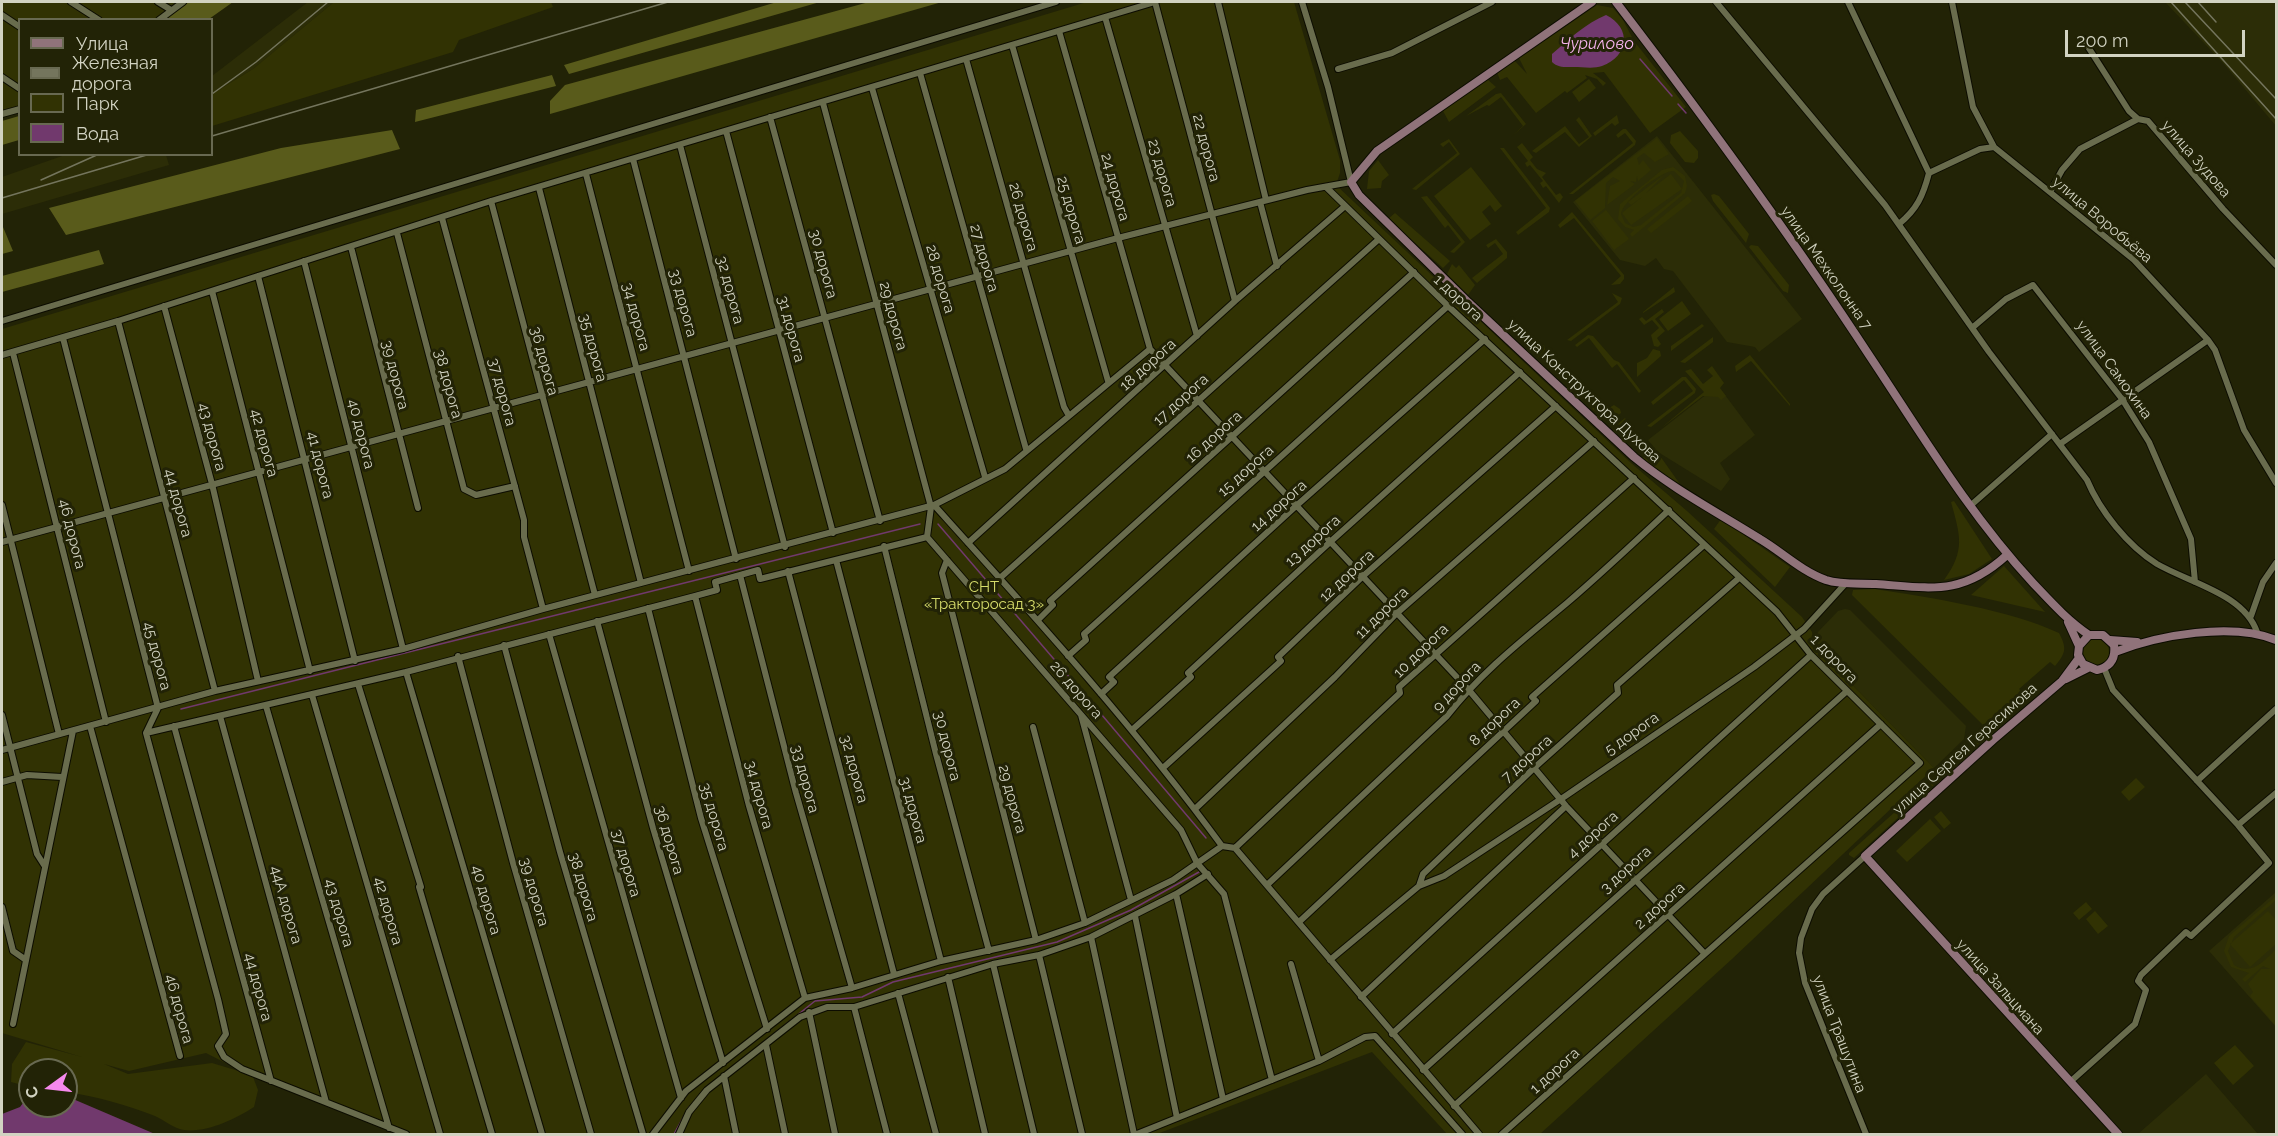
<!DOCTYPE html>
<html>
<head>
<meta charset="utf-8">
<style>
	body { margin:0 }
	#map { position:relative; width:2278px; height:1136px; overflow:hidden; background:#222306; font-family:Raleway,sans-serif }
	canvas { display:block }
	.frame { position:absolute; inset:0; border:3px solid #d2d3c2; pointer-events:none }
	.legend { position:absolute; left:18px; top:18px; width:195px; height:138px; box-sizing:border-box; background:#222306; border:2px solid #686951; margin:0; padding:8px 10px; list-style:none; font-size:18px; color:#d2d3c2 }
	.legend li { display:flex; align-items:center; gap:12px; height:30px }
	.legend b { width:30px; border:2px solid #686951 }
	.north { position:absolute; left:18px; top:1058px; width:60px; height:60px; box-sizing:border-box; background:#222306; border:2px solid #686951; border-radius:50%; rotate:255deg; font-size:16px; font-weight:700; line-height:24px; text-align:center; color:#d2d3c2 }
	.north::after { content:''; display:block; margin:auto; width:21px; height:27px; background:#f689ed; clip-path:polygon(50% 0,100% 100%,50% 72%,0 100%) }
	.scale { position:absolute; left:2065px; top:30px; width:180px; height:27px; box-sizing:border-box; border:3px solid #d2d3c2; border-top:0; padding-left:8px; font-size:18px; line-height:21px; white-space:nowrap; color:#d2d3c2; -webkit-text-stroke:4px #222306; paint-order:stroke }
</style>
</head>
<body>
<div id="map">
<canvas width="2278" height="1136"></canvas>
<div class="frame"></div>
<ul class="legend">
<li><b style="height:8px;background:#90737a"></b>Улица</li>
<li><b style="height:8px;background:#74755d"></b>Железная дорога</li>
<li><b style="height:16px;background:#313203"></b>Парк</li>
<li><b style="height:16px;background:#71396d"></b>Вода</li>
</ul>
<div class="north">С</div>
<div class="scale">200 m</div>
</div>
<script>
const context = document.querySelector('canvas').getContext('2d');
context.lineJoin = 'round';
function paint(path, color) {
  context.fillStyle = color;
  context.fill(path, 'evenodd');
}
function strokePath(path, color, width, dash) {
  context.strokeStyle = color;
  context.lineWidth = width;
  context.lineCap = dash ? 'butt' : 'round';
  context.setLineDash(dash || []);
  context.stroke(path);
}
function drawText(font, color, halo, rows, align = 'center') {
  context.font = font + ' Raleway,sans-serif';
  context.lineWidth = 6;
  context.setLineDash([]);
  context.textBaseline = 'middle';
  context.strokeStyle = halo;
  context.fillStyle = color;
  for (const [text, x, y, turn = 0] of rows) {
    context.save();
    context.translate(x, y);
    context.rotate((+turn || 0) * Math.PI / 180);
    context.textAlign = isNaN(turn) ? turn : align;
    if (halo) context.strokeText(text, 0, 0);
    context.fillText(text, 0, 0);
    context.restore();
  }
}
paint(new Path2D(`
	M308,2H334L253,69L212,94V76Z
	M2165,2H2276V126L2224,64Z
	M1657,136L1802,319L1759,352L1755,347L1727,342L1673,271L1664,269L1656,258L1645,266L1620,260L1573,202Z
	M65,155H166L169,165L2,214V177Z
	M1712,390L1725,395L1755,435L1720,463L1730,479L1721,491L1658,452L1648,440Z
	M1845,609L1850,610L1966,726L1964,739L1934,768L1814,646L1818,632L1838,611Z
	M2276,892V1027L2209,951Z
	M2206,1074L2258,1134H2138Z`), '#2c2d07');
paint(new Path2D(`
	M2,2H186L161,19L20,20L19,112L2,117Z
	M334,2H551L553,7L459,40L453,52L212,126V94L253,69Z
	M1087,2H1294L1340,160V173L1336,185L1631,463L1687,511L1802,617L1812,632L1814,646L1934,768L1732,959L1540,1134H1447L1372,1052L1157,1134H399L253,1077L258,1090L254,1107C235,1119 207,1133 184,1130C175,1129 164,1120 155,1116C127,1105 96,1096 66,1092V1070H30V1087L11,1082L12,1064L26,1042L82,1057L2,1033V329ZM206,1053L245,1073L212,1063L128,1074L104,1064L129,1071Z
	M1597,5L1613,8L1623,20L1634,41L1686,107L1650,133L1604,72L1593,73L1606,83L1603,86L1597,79L1585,75L1587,78L1567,93L1565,91L1536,113L1507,77L1500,80L1497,72L1514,60L1527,74L1519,58Z
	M1487,79L1496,87L1449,122L1443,111Z
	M1589,79L1596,88L1579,102L1572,92Z
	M1501,93L1526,124L1510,138L1523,126L1501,97L1489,106L1487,105L1466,116L1496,94Z
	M1617,115L1619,123L1615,126L1612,123L1595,136L1593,133Z
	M1579,117L1592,136L1579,147L1565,132L1536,153L1532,151L1565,126L1579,144L1589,137L1576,120Z
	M1623,129H1626L1636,141L1635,145L1573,194H1569L1633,143L1625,133L1618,138L1616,135Z
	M1680,131L1698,151V158L1694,163L1685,162L1670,143L1671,135Z
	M1657,138L1669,154L1655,162L1644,153L1637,158L1639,165L1643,160L1651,170L1638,181L1637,176L1636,182L1630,181L1635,184L1607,205L1610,186L1620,181L1613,177L1606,183L1605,208L1590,220L1575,201Z
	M1449,139L1460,154L1416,190L1412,189L1457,153L1449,142L1443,147L1440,144Z
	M1522,143L1533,157L1530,160L1537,169L1546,173L1542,177L1556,195L1560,193L1563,197L1559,203L1546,186L1543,188L1540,183L1543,181L1530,165L1527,167L1525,163L1528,161L1517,147Z
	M1500,148H1504L1550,208L1549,212L1518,235L1516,232L1546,208Z
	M1378,160L1389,175L1382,181L1381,188L1367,189L1369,171Z
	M1471,167L1502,206L1495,212L1490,205L1482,212L1491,224L1470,240L1434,196Z
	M1673,167L1685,176L1687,186L1685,193L1632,237L1630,234L1634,230L1625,227L1618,219L1620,204L1662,170ZM1674,171L1684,181L1681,193L1641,225L1633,227L1625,223L1621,214C1622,201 1662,170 1674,171Z
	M1665,174L1646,193L1671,174L1682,189L1631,225L1622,213L1642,197L1631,205L1628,202Z
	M1714,194L1719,196L1749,234L1746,243L1713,201L1711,195Z
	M1427,196L1465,242L1454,253L1450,252L1461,242L1448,225L1445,228L1421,197Z
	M1688,196L1692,201L1651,233L1647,229Z
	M1606,210L1629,239L1614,250L1592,221Z
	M1572,212L1624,275V279L1620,284L1611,285L1621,276L1574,218L1560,228L1558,225Z
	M1395,213L1450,261L1443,268L1388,219Z
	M1496,239L1507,252V258L1477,283L1472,278L1503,254L1495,243L1488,248L1486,245Z
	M1751,245L1758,246L1789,285L1788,293L1783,291L1749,247Z
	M1452,264L1456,268L1459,265L1475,285L1468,295L1447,274Z
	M1674,287L1675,292L1643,313V312Z
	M1612,293L1622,298L1620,304L1571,341L1567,340L1618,302Z
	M1682,301L1691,314L1668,331L1659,319Z
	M1662,309L1664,312L1655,319L1665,331L1657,338L1661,344L1658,347L1654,346L1651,335L1659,328L1652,320L1644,325L1639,319L1642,317L1646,321Z
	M1702,324L1704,326L1671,351V346Z
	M1588,335L1593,336L1614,360L1619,362L1641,391L1639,393L1617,364L1612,368L1589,338L1577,347L1575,345Z
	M1713,337V342L1685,363L1680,362Z
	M1538,344L1544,345L1546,354L1609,408L1614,405L1620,409L1621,413L1611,420L1602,418L1533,352Z
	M1653,349L1660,351L1661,356L1637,377V363L1647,358Z
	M1750,355L1790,404V406L1751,361L1736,372L1735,366Z
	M1712,366L1724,383L1720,388L1726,396L1721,400L1718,397L1703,396L1660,429L1704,392L1685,371L1691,369L1703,384L1713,376L1707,370Z
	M1682,377H1686L1696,389L1695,393L1651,427L1647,426L1693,391L1684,380L1653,405L1651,402Z
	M1625,418L1635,433L1630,437L1625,430L1620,434L1615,432V426Z
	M1653,446L1682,487L1642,460L1647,450Z
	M1954,501L1992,559L1969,574L1944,580C1966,550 1960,535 1951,502Z
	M1721,519L1790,567L1775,587L1714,529Z
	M2004,566L2045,612L1971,595Z
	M1875,589C1932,598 2007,609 2059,633C2067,648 2066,653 2055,666L2050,662L2019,689L2023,693L1983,725L1852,595L1853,590Z
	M2083 652a13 13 0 1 1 26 0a13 13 0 1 1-26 0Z
	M2028,693L2029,696L2010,715L1854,858L1849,855V853Z
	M2136,778L2145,787L2129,801L2121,792Z
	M1941,811L1951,823L1944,829L1934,817Z
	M1930,819L1941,831L1907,862L1896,851Z
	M2276,896V900L2234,937L2228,951L2234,965C2252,976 2264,961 2276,949V1026L2250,996L2253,992L2248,984L2261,969H2270L2263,966L2245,982L2242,979L2249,973L2231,967L2224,951L2229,936Z
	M2086,902L2092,909L2079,920L2073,913Z
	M2095,911L2108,926L2098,934L2086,919Z
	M2268,911L2276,920V944L2250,967L2230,944Z
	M2235,1045L2254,1066L2233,1085L2214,1063Z`), '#313203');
paint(new Path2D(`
	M189,2H233L209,19L164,20Z
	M777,2H820L569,74L564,65Z
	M869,2H942L550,114V101L565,85Z
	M552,75L556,86L415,122L416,110Z
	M19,116V140L2,145V121Z
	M392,130L400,149L66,235L49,208L281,148Z
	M3,227L13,251L2,254V228Z
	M99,250L104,264L2,292V276Z`), '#595b1b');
paint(new Path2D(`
	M1606,15C1632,28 1629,56 1602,66C1594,69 1582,67 1574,67C1566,67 1558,68 1552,62V54C1568,40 1586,23 1606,15Z
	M30,1094V1106H66V1096L155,1134H2V1114L20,1107Z`), '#71396d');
strokePath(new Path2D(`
	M1640,59L1672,96
	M1678,104L1686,113
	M938,524L1089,700
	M1096,708L1206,838
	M181,709L920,524
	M770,1037L815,1001L862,997L893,982L1057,942L1131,910L1199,872
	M674,1134L689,1107`), '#71396d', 1.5);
const street = new Path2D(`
	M71,2L99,20
	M158,2L171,10
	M1155,2L1235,301
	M1218,2L1266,200
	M1716,2L1885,205L1989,352L2087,480C2100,511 2128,546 2157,564C2190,583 2244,594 2257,632
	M1848,2L1929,173C1923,196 1917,209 1899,224
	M1952,2L1973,107L1994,147L2134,260L2208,340L2215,350L2244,430L2276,483
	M2,15L20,27
	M1105,17L1197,336
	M159,20L183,2
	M1059,31L1150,349L1468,689L1566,806L1704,953
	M2083,39L2129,111L2138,119L2148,121L2223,209L2276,265
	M1012,45L1108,381
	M966,59L1064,407L1068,414
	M1338,69L1392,53L1492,2
	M920,73L1026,449
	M2,77L20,89
	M872,88L985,477
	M823,103L931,507L927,537
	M2,114L20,109
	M770,117L880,521
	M726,131L833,533
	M680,145L785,547
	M633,159L736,559
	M1929,173L1980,149L1994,147
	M586,174L689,571
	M1326,187L1448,306L1777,612L1811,655L1920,763L1502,1134
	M539,188L641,583
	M2050,192L2062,170L2080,149L2138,119
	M491,201L595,595
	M1260,202L1277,266
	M442,218L524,520V537L543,609
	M397,233L464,489L476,495L515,486
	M351,247L418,508
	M304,261L403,649
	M258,276L355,661
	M212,291L310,671
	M164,306L212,484L258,681
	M2,321L1056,2
	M118,321L215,691
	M1972,328L2006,299L2033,285L2122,399L2149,442L2191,539L2195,582
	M63,338L158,708L146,733L218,999L226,1034L218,1046L224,1057L242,1069L406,1134
	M13,353L106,722
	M2,355L118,321L491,201L1155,2
	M2060,444L2208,340
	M2,505L59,734
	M934,505L1005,469L1150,349
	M1970,506L2052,434
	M927,537L1181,830L1197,863L1224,894L1272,1080
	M2,542L1118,238L1307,190L1351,182L1328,87L1302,2
	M968,543L1235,301L1344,207
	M884,546L936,754L989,951
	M836,560L941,961
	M947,560L942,573L1036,940
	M788,571L894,974
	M740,575L796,793L852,988
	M1000,578L1379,239
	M695,596L749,806L805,998
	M648,608L701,818L767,1029
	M2251,616L2263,582L2276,563
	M1038,620L1053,605L1050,601L1414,272
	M597,621L653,828L723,1063
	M549,634L681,1098
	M504,645L560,852L643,1134
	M458,656L513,863L591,1134
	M1068,656L1086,640L1084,634L1448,306
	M406,672L542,1134
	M358,684L421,887
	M1101,694L1114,682L1109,677L1296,506L1485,339
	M312,695L440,1134
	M266,706L389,1128
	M2,715L37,854L44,865
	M1081,715L1131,900
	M220,716L326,1102
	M90,726L180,1056
	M174,726L271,1081
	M1033,727L1085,923
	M1132,730L1191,677L1188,673L1329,543L1520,372
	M146,733L406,672L695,596L717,590L715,582L758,570L760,579L927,537
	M2,750L215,691L403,649L543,609L934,505C1034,616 1134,726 1222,846L1235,848L1479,1134
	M1164,767L1281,661L1278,657L1362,577L1556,406
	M2197,781L2276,709
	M2,782L27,775L62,777
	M1195,809L1335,677L1396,614L1594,441
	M2238,825L2276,793
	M1235,848L1400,693L1399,687L1634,478
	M1865,856L1823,894L1812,909L1801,938L1799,953L1805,983L1866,1134
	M1267,885L1447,716C1481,672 1524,639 1567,603C1602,573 1635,542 1669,510
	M1419,886L1444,876L1567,795L1754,667L1804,629L1846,583
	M419,887L492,1134
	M1176,894L1223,1099
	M2,907L13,951L26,960
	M1135,916L1177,1118
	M1299,922L1536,701L1532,697L1704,545
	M1091,937L1134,1134
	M1039,955L1082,1134
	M1330,960L1419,886L1423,874L1534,768L1618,693L1617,685L1739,578
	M993,964L1034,1134
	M1291,964L1319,1061
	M948,977L985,1134
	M898,993L936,1134
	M1361,997L1566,806
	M854,1007L887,1134
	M809,1012L835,1134
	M13,1024L73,731
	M1392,1034L1811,655
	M766,1045L785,1134
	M1423,1070L1847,691
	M724,1076L736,1134
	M2070,1082L2135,1024L2146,990L2138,981L2141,975L2186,932L2191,936L2269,863L2238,825L2113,690L2104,668
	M1454,1106L1881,724
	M653,1134L686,1091L805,998L852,988L941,961L1036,940L1085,923L1173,880L1222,846
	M679,1134L689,1112L707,1090L800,1017L827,1007H854L993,964L1039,955L1091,937L1176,894L1208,874
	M1137,1134L1319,1061L1365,1037L1375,1036L1462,1134`);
const secondary = new Path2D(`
	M1592,2L1377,151L1351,182L1359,195L1468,302L1634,457C1673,489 1717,512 1760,539C1782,552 1801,571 1826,580C1841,585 1860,583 1876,584C1932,588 1962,596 2007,555
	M1616,2C1704,117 1790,234 1869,355C1921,433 1969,514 2033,583C2051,602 2067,620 2089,635
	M2068,622L2079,646L2078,655L2083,664L2097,670C2110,667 2116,659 2114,645L2103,635H2089L2079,646
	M2110,640L2137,642
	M2115,652C2159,635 2232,622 2276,640
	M2079,658L2062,681L1993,740L1865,856L2118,1134
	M2066,679L2088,668`);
strokePath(street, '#0c0c00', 8);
strokePath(secondary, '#0c0c00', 10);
strokePath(street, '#696c4d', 6);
strokePath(secondary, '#90737a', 8);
strokePath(new Path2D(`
	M2171,2L2276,119
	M2185,2L2276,99
	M2198,2L2216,22
	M212,94L256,62L328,2
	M212,136L668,2
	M41,180L99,154
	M2,198L150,154`), '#74755d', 1.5);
drawText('15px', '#d2d3c2', '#222306', [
	["22 дорога",1206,148,75],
	["улица Зудова",2196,159,49],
	["23 дорога",1162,173,74],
	["24 дорога",1115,187,74],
	["25 дорога",1071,210,74],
	["26 дорога",1023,217,74],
	["улица Воробьёва",2102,220,40],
	["27 дорога",984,258,74],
	["30 дорога",823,264,75],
	["улица Мехколонна 7",1826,268,55],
	["28 дорога",940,279,74],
	["32 дорога",730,290,75],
	["1 дорога",1458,298,43],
	["33 дорога",683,303,75],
	["29 дорога",893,316,75],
	["34 дорога",636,317,75],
	["31 дорога",791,329,75],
	["35 дорога",593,348,75],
	["36 дорога",544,361,75],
	["18 дорога",1148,365,-42],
	["улица Самохина",2114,370,54],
	["39 дорога",395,375,76],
	["38 дорога",448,384,75],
	["улица Конструктора Духова",1584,391,43],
	["37 дорога",502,392,75],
	["17 дорога",1181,400,-42],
	["40 дорога",361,434,76],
	["43 дорога",212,437,75],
	["16 дорога",1214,437,-42],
	["42 дорога",264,443,75],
	["41 дорога",320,465,76],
	["15 дорога",1246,471,-42],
	["44 дорога",178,503,75],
	["14 дорога",1279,506,-42],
	["46 дорога",72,534,76],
	["13 дорога",1313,541,-42],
	["12 дорога",1347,576,-43],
	["11 дорога",1382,613,-44],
	["10 дорога",1421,651,-44],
	["45 дорога",157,656,75],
	["1 дорога",1834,659,46],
	["9 дорога",1457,687,-47],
	["26 дорога",1076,690,49],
	["8 дорога",1495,722,-43],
	["5 дорога",1632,734,-35],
	["30 дорога",947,746,76],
	["улица Сергея Герасимова",1965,749,-42],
	["7 дорога",1527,759,-42],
	["32 дорога",854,769,75],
	["33 дорога",805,779,75],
	["34 дорога",759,795,75],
	["29 дорога",1012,799,75],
	["31 дорога",913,810,75],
	["35 дорога",714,817,74],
	["4 дорога",1593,835,-42],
	["36 дорога",669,840,74],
	["37 дорога",626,863,74],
	["3 дорога",1626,870,-42],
	["38 дорога",583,887,74],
	["39 дорога",534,892,74],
	["40 дорога",486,900,74],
	["44А дорога",286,905,74],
	["2 дорога",1660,906,-42],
	["42 дорога",388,911,74],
	["43 дорога",339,913,74],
	["44 дорога",258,987,75],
	["улица Зальцмана",2000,987,48],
	["46 дорога",179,1009,75],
	["улица Трашутина",1839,1034,69],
	["1 дорога",1555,1071,-42]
]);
drawText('15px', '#d6dc6b', '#222306', [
	["СНТ",984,587],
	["«Тракторосад 3»",984,604]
]);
drawText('italic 16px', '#f9b6f2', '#222306', [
	["Чурилово",1597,44]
]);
</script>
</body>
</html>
